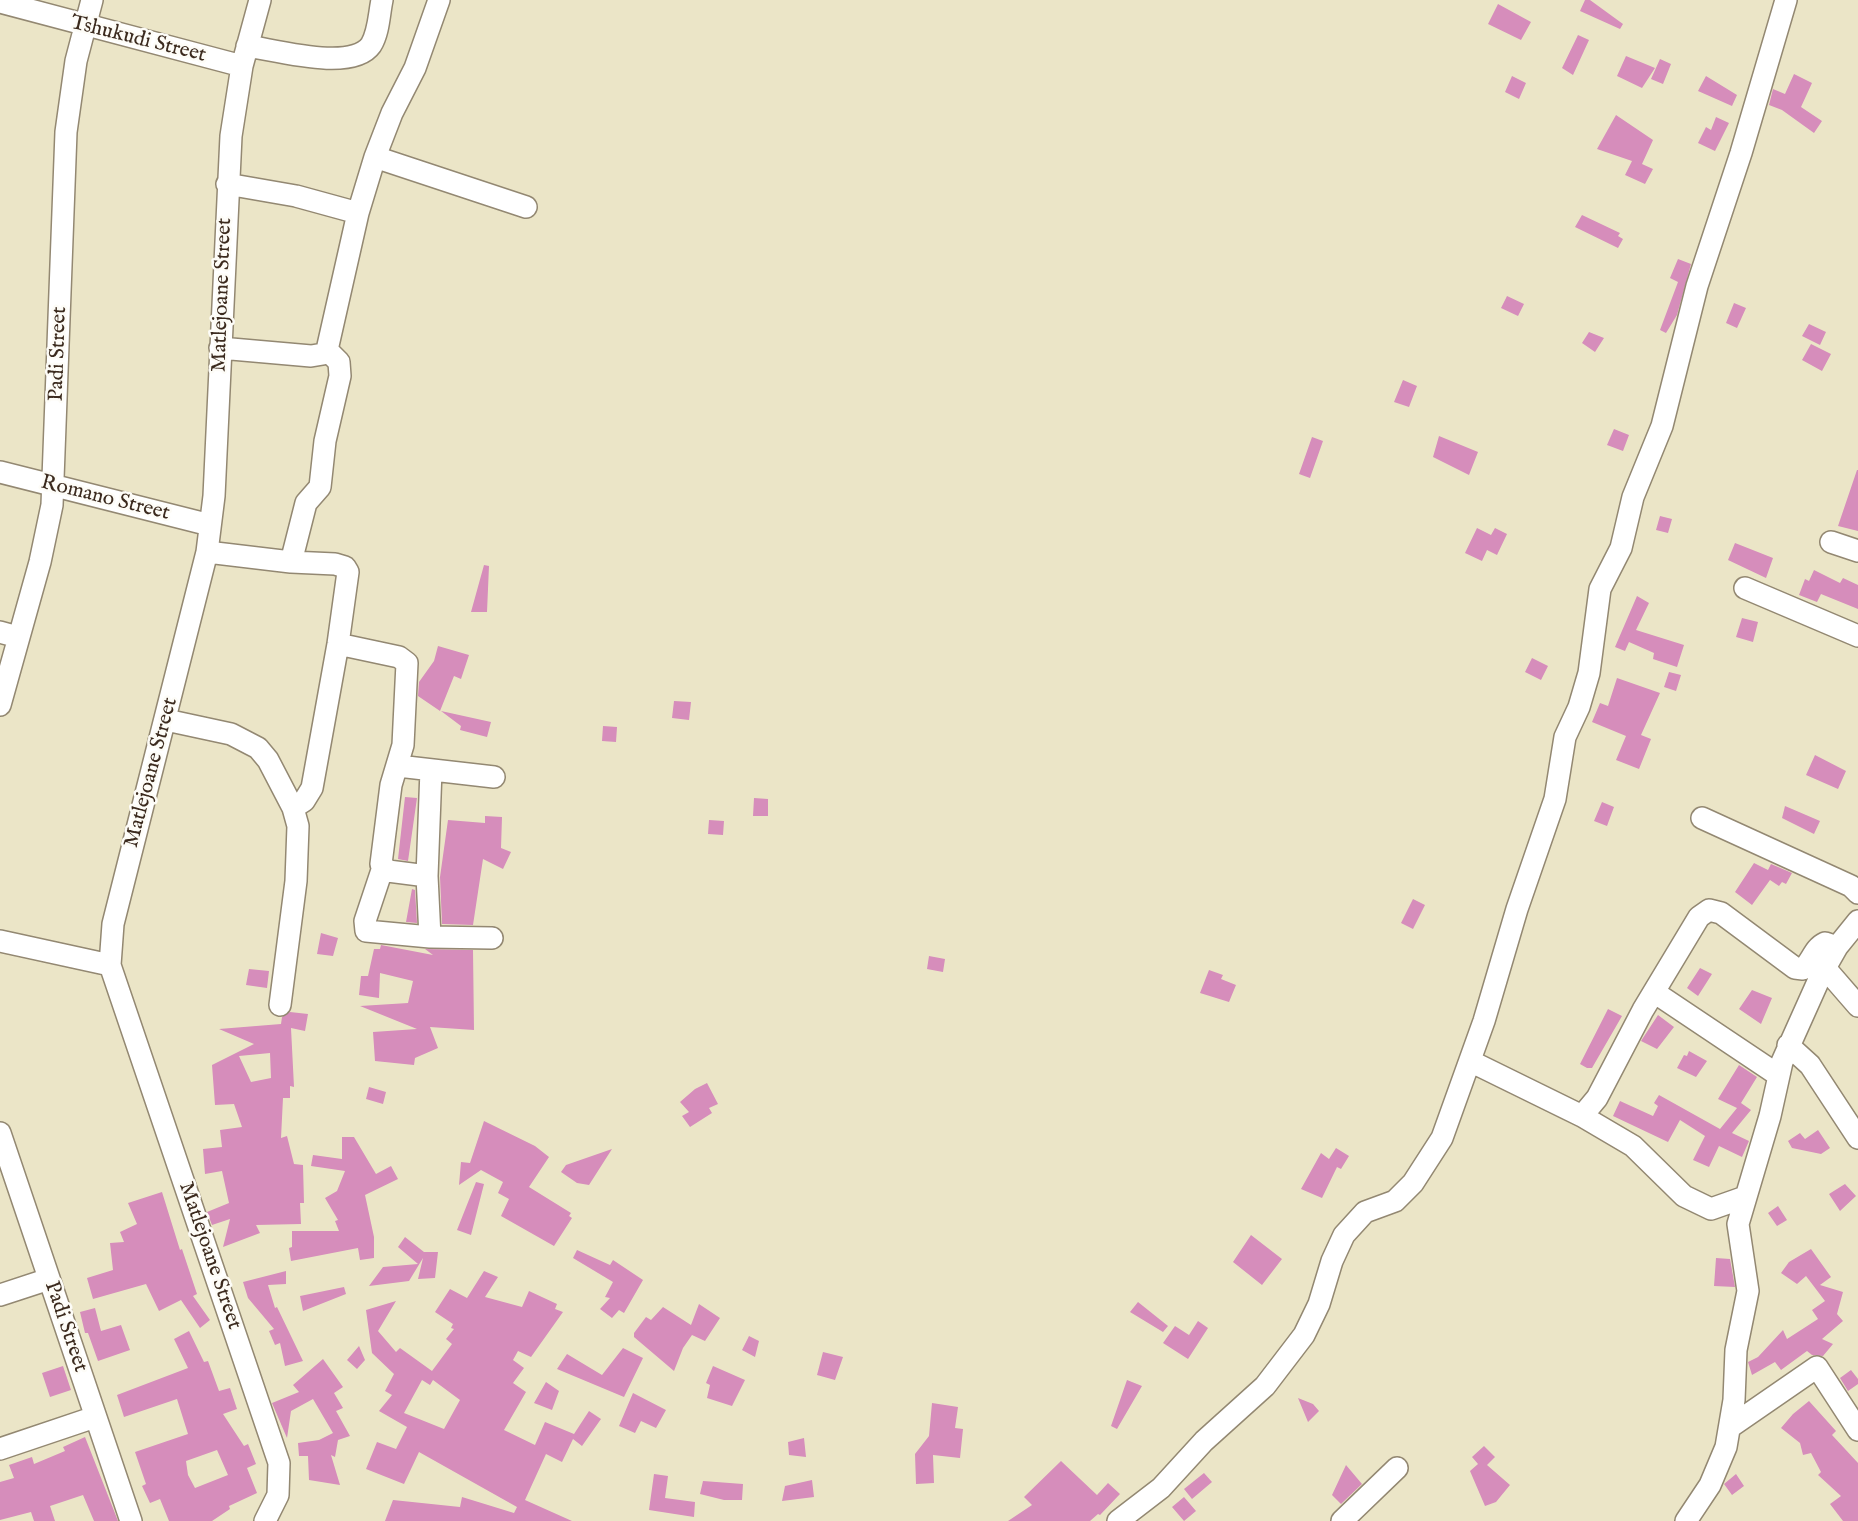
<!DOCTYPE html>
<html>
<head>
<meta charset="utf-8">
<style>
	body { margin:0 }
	canvas { display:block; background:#ebe5c7 }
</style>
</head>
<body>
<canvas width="1858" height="1521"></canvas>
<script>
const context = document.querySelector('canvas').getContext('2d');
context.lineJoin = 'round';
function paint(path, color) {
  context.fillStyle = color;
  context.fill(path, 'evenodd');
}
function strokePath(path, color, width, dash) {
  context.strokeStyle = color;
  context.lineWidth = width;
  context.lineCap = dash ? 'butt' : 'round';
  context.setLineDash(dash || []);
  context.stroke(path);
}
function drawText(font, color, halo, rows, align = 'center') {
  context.font = font + ' "IM FELL English",serif';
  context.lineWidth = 5;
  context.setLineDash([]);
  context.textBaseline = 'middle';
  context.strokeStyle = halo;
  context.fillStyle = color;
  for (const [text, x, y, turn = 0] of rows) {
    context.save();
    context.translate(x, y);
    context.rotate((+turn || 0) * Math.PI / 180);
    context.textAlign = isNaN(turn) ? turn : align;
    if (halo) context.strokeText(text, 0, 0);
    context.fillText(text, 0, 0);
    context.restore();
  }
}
paint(new Path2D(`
	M1585,0H1590L1623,24L1620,29L1580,11Z
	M1498,4L1531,22L1521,40L1488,24Z
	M1578,35L1589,40L1573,75L1562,68Z
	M1626,56L1655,68L1642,88L1617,76Z
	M1660,59L1671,64L1663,84L1651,79Z
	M1794,74L1812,83L1801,107L1822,121L1814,133L1782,110L1769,105L1773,89L1785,94Z
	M1512,76L1526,83L1519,99L1505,92Z
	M1706,76L1737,95L1732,106L1698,91Z
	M1616,115L1653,140L1642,164L1653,169L1645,184L1625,175L1632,161L1597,149Z
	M1716,117L1729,123L1715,151L1698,143L1706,127L1711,130Z
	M1582,215L1620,233L1618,236L1623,239L1618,248L1575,227Z
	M1678,259L1691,264L1677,315L1666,333L1660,330L1678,282L1670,278Z
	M1507,296L1524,304L1518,316L1501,308Z
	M1734,303L1746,308L1737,328L1726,323Z
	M1809,324L1826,332L1820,345L1802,336Z
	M1589,332L1604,338L1595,352L1582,343Z
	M1811,344L1831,354L1822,371L1802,360Z
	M1403,380L1417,386L1409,407L1394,402Z
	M1614,429L1629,435L1623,451L1607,445Z
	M1439,436L1478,452L1469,475L1433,457Z
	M1312,437L1323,441L1310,478L1299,474Z
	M1857,470H1858V531L1838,526Z
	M1660,516L1672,519L1668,533L1656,530Z
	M1477,528L1491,535L1495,528L1507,534L1497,555L1487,550L1482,561L1465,553Z
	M1735,543L1773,558L1766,578L1728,560Z
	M484,565L489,566L487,612H471Z
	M1814,570L1840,583L1843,578L1858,585V609L1821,594L1817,602L1799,595L1805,579L1809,581Z
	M1637,596L1649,603L1636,630L1684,645L1677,667L1653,659L1654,653L1629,642L1625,651L1615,647Z
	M1742,618L1758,622L1753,642L1736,637Z
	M438,646L469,655L461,679L454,676L440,711L418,696L419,682L434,661Z
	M1532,658L1548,666L1541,680L1525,672Z
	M1669,672L1681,675L1676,691L1664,687Z
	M1617,678L1660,693L1641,735L1651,739L1639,769L1616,760L1626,736L1592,722L1600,703L1608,706Z
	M674,701L691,702L689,720L672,718Z
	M441,711L491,722L487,737L460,730L461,726Z
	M603,726L617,727L616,742L602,741Z
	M1815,755L1846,771L1838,789L1806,775Z
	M405,797L417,798L408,861L398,859Z
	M754,798L768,799V816H753Z
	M1602,802L1614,807L1607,826L1594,821Z
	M1785,806L1820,821L1814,834L1782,818Z
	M485,816L502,817L501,848L511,852L503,869L483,859L473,925L442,924L440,877L448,820L485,823Z
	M709,820L724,821L723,835L708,834Z
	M1754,863L1768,870L1771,864L1792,873L1786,884L1782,882L1779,886L1770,880L1752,905L1735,892Z
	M412,889L415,890L417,923L406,922Z
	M1413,899L1425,905L1413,929L1401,923Z
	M321,933L338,938L333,956L317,954Z
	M381,945L433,955L425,949L473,950L474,1030L430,1027L438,1048L415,1058L414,1065L375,1061L373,1032L417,1029L360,1006L408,1003L413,981L380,973L379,998L359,995L361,976H368L374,949H380Z
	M929,956L945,959L943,972L927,969Z
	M1700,968L1712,974L1698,996L1687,988Z
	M249,969L269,971L267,988L246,985Z
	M1209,970L1223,975L1221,979L1236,985L1229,1002L1200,993Z
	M1752,990L1772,998L1761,1024L1739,1009Z
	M1608,1009L1622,1016L1592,1068H1587L1580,1064Z
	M290,1012L308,1014L305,1031L291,1028L294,1087L290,1086V1098H283L281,1138L287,1136L294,1164L303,1165L304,1203H300L301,1224L256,1225L260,1233L223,1247L230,1219L212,1225L207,1212L229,1203L222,1171L205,1174L203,1149L222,1147L220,1130L242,1127L234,1104L215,1105L212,1065L254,1044L219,1029L281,1024L282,1017ZM270,1053L271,1078L251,1082L239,1056Z
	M1658,1015L1674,1027L1657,1049L1641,1041Z
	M1689,1051L1707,1061L1696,1077L1677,1068L1684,1055L1687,1056Z
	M1739,1065L1757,1077L1741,1103L1751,1110L1732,1133L1749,1141L1742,1157L1719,1146L1709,1167L1693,1160L1705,1136L1680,1120L1668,1142L1613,1116L1620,1101L1653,1116L1658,1106L1654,1103L1659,1095L1720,1129L1737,1108L1718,1099Z
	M707,1083L718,1104L709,1108L712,1113L690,1127L682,1116L689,1112L680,1102L695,1089Z
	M369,1087L386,1092L383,1104L366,1099Z
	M484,1121L535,1146L549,1157L529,1187L571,1213L569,1216L572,1218L554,1246L501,1216L509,1199L498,1193L503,1182L481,1170L459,1185L461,1162L470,1163Z
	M1818,1130L1830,1148L1821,1154L1792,1148L1788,1141L1800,1133L1805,1139Z
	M342,1137H354L376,1174L391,1166L398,1179L365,1195L374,1237V1258L360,1260L358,1248L291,1261L289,1248L292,1247V1231H339L335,1221L338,1220L325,1198L337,1191L345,1171L311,1166L313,1155L342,1159Z
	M1336,1148L1349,1156L1341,1169L1337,1167L1322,1198L1301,1189L1321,1153L1329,1159Z
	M612,1149L589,1185L577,1183L561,1172L566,1165Z
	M476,1182L484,1184L471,1235L457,1230Z
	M1845,1184L1856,1196L1840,1211L1829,1194Z
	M162,1192L180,1250L182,1249L197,1294L193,1296L210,1320L200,1328L181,1300L159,1311L146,1284L93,1299L87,1278L113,1270L110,1243L124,1242L120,1232L137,1224L128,1203Z
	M1778,1206L1787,1220L1777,1226L1768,1213Z
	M1251,1235L1282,1259L1262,1285L1233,1262Z
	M405,1237L424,1252H438L435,1278L418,1279L423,1258L409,1281L369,1286L383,1267L418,1264L398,1247Z
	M1811,1249L1831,1277L1820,1285L1843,1292L1837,1314L1843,1321L1822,1339L1833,1344L1823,1356L1812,1355L1807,1351L1781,1370L1775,1362L1752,1375L1748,1362L1758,1357L1783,1330L1787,1339L1818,1319L1812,1310L1825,1301L1806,1276L1797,1284L1781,1273L1789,1262Z
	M577,1250L610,1265L613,1260L643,1280L624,1313L619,1310L612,1318L600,1309L610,1298L605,1297L613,1282L573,1258Z
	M1716,1258L1730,1259L1735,1287L1714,1286Z
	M286,1271V1284L268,1285L275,1308L277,1307L303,1361L285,1366L280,1343L275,1345L269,1331L274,1329L248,1298L243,1282Z
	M484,1271L498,1277L485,1297L522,1307L529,1291L557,1304L555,1309L563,1312L531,1357L518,1351L513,1360L524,1368L513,1383L526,1392L504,1430L535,1445L545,1422L574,1434L589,1411L601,1419L582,1446L573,1439L562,1462L546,1454L525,1500L572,1521H385L393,1500L460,1507L462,1497L514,1513L517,1507L419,1452L404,1484L366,1469L377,1442L396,1449L407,1427L379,1411L392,1395L385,1391L394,1374L372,1353L366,1310L396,1301L378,1331L396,1352L400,1348L432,1371L452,1344L446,1339L454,1329L451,1328L453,1324L435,1312L450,1289L467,1298ZM422,1380L430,1385L433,1380L460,1400L444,1429L404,1413Z
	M344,1287L346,1294L303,1311L300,1296Z
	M1138,1302L1168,1326L1163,1332L1130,1312Z
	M699,1304L720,1318L705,1341L692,1335L683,1348L674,1371L634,1337V1333L646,1317L651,1320L663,1307L691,1325Z
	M95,1308L101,1331L121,1325L130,1350L98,1361L88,1333H85L80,1312Z
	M1198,1321L1208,1328L1188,1359L1163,1343L1175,1326L1189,1335Z
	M189,1331L204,1362L208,1361L219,1391L230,1388L237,1409L223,1414L244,1446L248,1444L256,1464L247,1468L257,1493L229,1506L230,1509L212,1521H169L160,1499L150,1503L142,1486L146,1484L135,1452L188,1434L177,1399L124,1417L117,1395L188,1368L174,1339ZM217,1450L228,1475L195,1488L188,1475L186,1461Z
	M749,1336L759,1341L755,1357L742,1350Z
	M359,1346L365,1360L357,1369L347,1360Z
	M623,1348L643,1358L624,1397L557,1369L567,1354L602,1375Z
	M823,1352L843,1357L835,1380L817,1375Z
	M323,1359L343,1387L334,1393L343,1408L336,1411L350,1436L338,1440L335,1457L331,1455L340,1485L309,1480L308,1456H299L298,1443L319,1440L333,1433L313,1399L291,1411L287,1438L272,1403L299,1392L293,1385Z
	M63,1366L71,1390L50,1397L42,1373Z
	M713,1366L745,1380L732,1406L707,1398L710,1385L706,1383Z
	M1851,1370L1858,1379V1384L1848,1391L1840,1378Z
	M1127,1380L1142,1386L1117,1429L1111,1426Z
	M546,1382L559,1391L552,1410L534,1403Z
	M633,1393L666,1410L656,1428L641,1421L635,1433L619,1426Z
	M1298,1398L1313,1404L1319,1411L1308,1422Z
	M1809,1401L1836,1431L1832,1435L1858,1463V1521H1843L1830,1504L1841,1496L1818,1475L1821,1472L1811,1453L1803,1455L1800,1443L1781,1428L1793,1414Z
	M932,1403L958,1407L955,1428L963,1429L960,1458L933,1455L934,1483L916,1484L915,1454L929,1436Z
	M85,1437L118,1521H94L83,1495L50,1506L55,1521H34L31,1512L0,1520V1482L14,1478L9,1465L32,1457L34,1464L65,1451L63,1447Z
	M804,1438L806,1457L789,1455L788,1442Z
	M1484,1446L1495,1457L1487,1465L1510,1485L1496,1502L1485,1506L1470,1471L1478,1464L1472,1457Z
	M1061,1461L1097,1495L1108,1483L1120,1494L1100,1515L1098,1514L1090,1521H1008L1032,1505L1024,1497Z
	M1346,1465L1362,1484L1341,1504L1332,1495Z
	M1204,1473L1212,1482L1192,1499L1184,1489Z
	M654,1474L668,1476L665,1498L695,1502L694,1517L649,1510Z
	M1736,1474L1744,1486L1732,1495L1724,1484Z
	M812,1480L814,1497L782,1501L785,1486Z
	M703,1481L743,1484L742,1500H724L700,1494Z
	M1184,1497L1196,1511L1184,1521L1172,1507Z`), '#d68dbb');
const minor = new Path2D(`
	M260,0L242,66L231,136L214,496L207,552L113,924L110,965L279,1463L278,1495L265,1521
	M0,2L242,66
	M247,46C276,50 352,72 371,45C379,32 379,14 382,0
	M375,157L526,207
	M227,184L296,196L358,213
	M220,348L311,356L323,354L327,350L358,213L375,157L392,113L415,68L439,0
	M0,472L210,525
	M1831,542L1858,551
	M207,552L291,562L335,564L345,567L348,572L338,644L312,788L304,801L293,808
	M291,562L306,503L320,487L325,441L340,376L339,362L327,350
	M1745,588L1858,636
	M0,632L18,637
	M338,644L399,657L407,663L403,745L391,785L381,864L388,871L427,876
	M0,705L40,562L52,505L66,132L76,61L92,0
	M166,720L231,734L258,748L268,760L293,808L298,826L296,881L280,1005
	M398,766L494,777
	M1702,818L1851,886L1858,893
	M383,867L365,921L366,931L430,937L492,938
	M430,937L427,876L431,770
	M0,941L110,965
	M1825,968L1858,1006
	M1654,992L1778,1075
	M1788,1045L1810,1065L1858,1138
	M1470,1061L1582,1116L1597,1098L1643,1010L1699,917L1709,910L1721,913L1795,968L1803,969C1812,961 1814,948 1825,943L1837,947
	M1582,1116L1633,1146L1684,1196L1711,1209L1745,1197
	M0,1133L131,1521
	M0,1295L49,1279
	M1730,1427L1817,1367L1858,1430
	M0,1449L95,1417
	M1118,1521L1161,1488L1204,1441L1265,1386L1304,1335L1319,1304L1332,1261L1344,1235L1365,1212L1395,1201L1413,1183L1442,1138L1484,1021L1517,909L1555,799L1565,737L1579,707L1589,673L1600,589L1621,548L1633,497L1662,426L1697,286L1741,153L1786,0
	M1342,1521L1397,1468
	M1686,1521L1710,1485L1726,1447L1734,1400L1736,1350L1748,1291L1738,1224L1770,1116L1782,1062L1821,975L1837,947L1858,921`);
strokePath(minor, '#938872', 24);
strokePath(minor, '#fff', 21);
drawText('21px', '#3b2a1e', '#fdfcf7', [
	["Tshukudi Street",138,40,14],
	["Matlejoane Street",223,295,-88],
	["Padi Street",59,354,-88],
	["Romano Street",105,499,14],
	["Matlejoane Street",152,773,-75],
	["Matlejoane Street",209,1256,71],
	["Padi Street",65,1327,71]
]);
</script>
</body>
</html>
